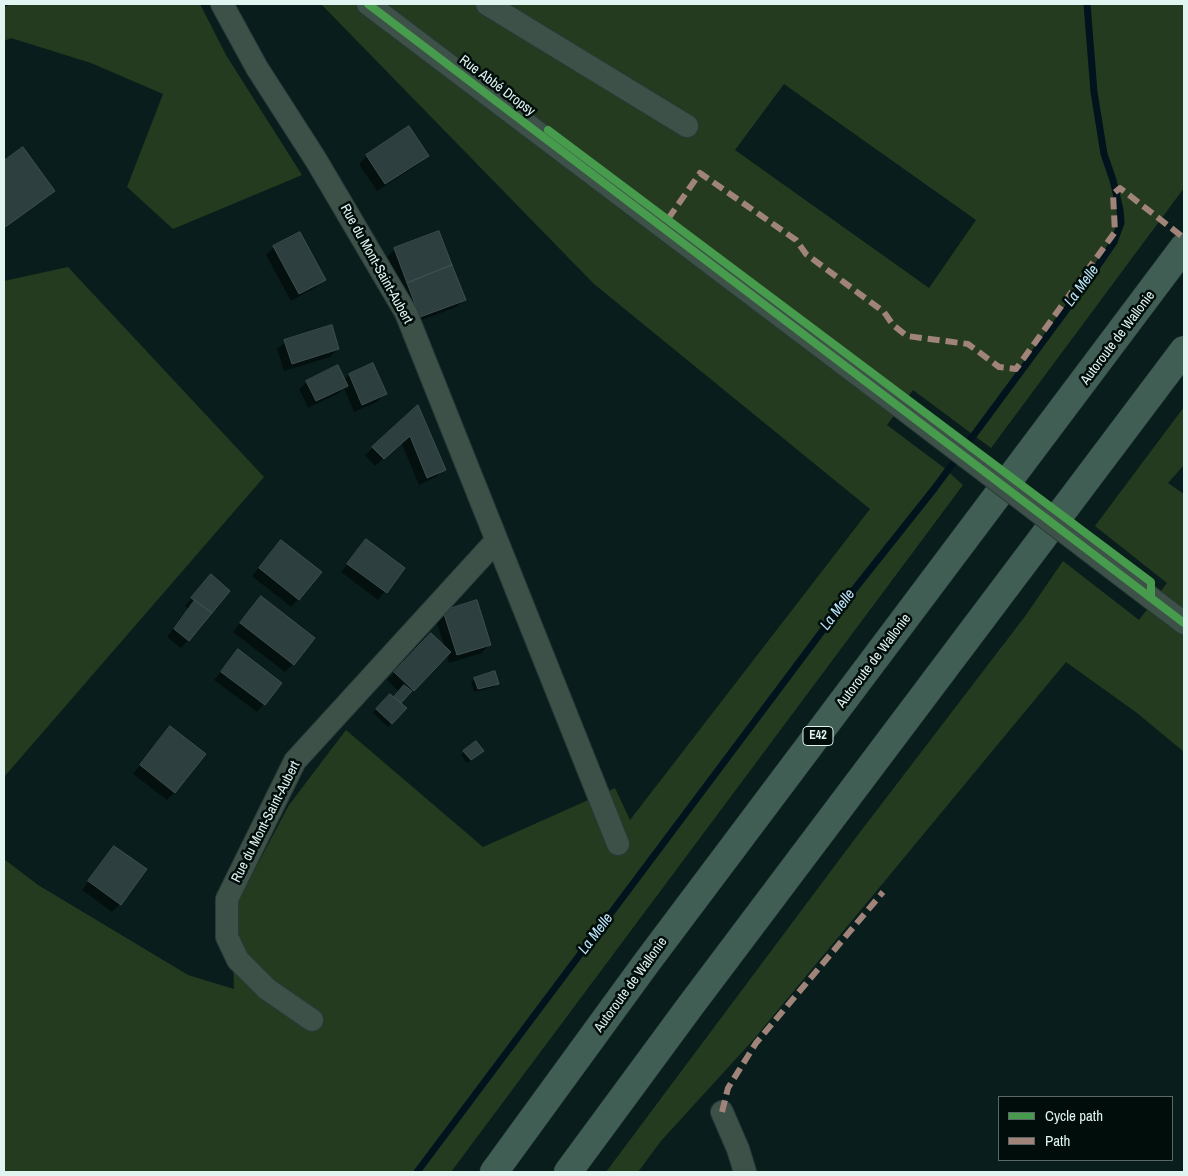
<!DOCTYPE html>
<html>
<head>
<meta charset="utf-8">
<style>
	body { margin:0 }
	#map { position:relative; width:1188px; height:1176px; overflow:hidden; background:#091e1c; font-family:"Archivo Narrow",sans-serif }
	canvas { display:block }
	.frame { position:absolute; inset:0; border:5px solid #e0f4f0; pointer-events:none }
	.legend { position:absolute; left:998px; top:1096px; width:175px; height:65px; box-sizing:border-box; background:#010d0b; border:1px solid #5a6967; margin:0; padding:6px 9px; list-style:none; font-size:15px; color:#e0f4f0 }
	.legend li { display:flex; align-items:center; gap:10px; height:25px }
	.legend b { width:25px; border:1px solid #5a6967 }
</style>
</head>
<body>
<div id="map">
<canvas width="1188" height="1176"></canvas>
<div class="frame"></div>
<ul class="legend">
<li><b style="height:6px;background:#469c4c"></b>Cycle path</li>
<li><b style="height:6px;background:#a18479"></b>Path</li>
</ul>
</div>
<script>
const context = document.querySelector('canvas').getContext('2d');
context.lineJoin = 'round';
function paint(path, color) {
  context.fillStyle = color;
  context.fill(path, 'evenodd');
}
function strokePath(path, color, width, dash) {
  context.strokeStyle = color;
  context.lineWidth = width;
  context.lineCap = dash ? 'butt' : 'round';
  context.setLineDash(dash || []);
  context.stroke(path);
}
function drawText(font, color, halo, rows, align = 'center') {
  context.font = font + ' "Archivo Narrow",sans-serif';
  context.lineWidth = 5;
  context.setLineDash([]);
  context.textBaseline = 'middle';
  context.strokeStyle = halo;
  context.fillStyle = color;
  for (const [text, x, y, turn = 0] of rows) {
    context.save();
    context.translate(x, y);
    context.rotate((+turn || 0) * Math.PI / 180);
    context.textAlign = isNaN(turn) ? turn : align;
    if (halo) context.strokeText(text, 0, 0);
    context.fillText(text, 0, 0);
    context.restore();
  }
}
paint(new Path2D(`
	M12,4H200L226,55L302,175L173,229L127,187L163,94L91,63L11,38L4,41V7Z
	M321,4H1184V188L991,448L913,390L887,425L943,467L963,485L451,1172H4V859L38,885L188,975L234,989L232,934L237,903L289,805L346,730L483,847L615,788L630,820L870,509L594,284ZM784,84L976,220L929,288L735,150Z
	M68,267L264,477L4,777V281Z
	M1184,407V465L1168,483L1184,494V752L1137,713L1066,662L754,1039L661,1141L638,1172H606L854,840L1026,615L1063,561L1139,620L1167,583L1095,526Z`), '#243b1f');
paint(new Path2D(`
	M23,149L53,191L4,229V163Z
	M367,156H427L419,164L377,191L359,164Z
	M274,247L324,280L316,287L291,301L266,255Z
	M395,249L464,299L456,307L412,324L387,257Z
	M285,342L338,349L330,357L284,371L277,349Z
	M349,375L385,394L377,402L354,412L344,388L339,393L308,408L299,389L307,382L344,380Z
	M418,407L444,469L436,477L419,485L401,442L375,466L365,455Z
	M366,541L403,568L378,600L341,572Z
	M274,549L299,599L291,607L252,576Z
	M203,584L188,640L181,648L167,637L188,609L185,606Z
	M254,606L293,664L285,672L233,632Z
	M444,612L489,645L482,653L449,663L447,654L399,703L405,708L388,727L373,713L390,695L394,698L399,692L387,680L431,635L445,648L436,620Z
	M238,651L281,683L257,712L214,680Z
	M475,679L498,683L494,687L474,692L471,682Z
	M170,728L175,792L167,800L133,774Z
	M464,752L479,754L467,763L461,755Z
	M114,847L120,904L112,912L82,890Z`), '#0007');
strokePath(new Path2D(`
	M417,1172L841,606L934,489L1081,290L1114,242L1121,223L1120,210L1113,180L1104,154L1094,92L1087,4`), '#01141d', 7);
const building = new Path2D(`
	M409,126L429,156L385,184L366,155Z
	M23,147L55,191L4,228V161Z
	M439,231L452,265L407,283L394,248Z
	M300,232L326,280L299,294L273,246Z
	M452,265L466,300L420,317L407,283Z
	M332,325L339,349L292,364L284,340Z
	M373,363L387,394L362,405L349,374Z
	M338,365L348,386L316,401L306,381Z
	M418,405L446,470L427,478L410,436L384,459L372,447Z
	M366,539L405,568L387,593L347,564Z
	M281,540L322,572L299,600L259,568Z
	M211,574L230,591L212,613L191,598Z
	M261,596L315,638L294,665L240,623Z
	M195,600L212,613L189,641L174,629Z
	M477,600L491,645L457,655L443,611Z
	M431,633L451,652L414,691L394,672Z
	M238,649L282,683L265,705L221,672Z
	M495,671L499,684L478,689L474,678Z
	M404,685L412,691L401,703L394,697Z
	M390,694L407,708L392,724L376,709Z
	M170,726L206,754L175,793L140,765Z
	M476,741L484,751L471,760L463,751Z
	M114,846L147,869L121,905L88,881Z`);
paint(building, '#2d3f3e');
strokePath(building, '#3e4f4f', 1);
const minor = new Path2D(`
	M222,4L257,68L316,160L406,313L618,844
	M368,4L906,411
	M487,4L687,126
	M1151,598L1184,623
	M312,1020L267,989L238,960L227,937V899L295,761L496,541
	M722,1112L738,1149L745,1172`);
const highway = new Path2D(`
	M494,1172L647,962L1184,247
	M568,1172L691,1005L1184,350`);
strokePath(minor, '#293a38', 24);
strokePath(highway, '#293a38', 29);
strokePath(minor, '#3e5149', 22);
strokePath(highway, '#405e53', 28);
const minorBridge = new Path2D(`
	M906,411L1151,598`);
strokePath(minorBridge, '#293a38', 24, []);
strokePath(minorBridge, '#3e5149', 22);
strokePath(new Path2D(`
	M668,219L700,173L796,240L806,254L884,312L893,325L907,336L968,344L999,367L1016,369L1115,232L1113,194L1120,188L1184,238
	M722,1112L728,1088L756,1043L883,892`), '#a18479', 6, [12, 6]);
strokePath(new Path2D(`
	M368,4L1184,623
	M548,130L1151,582V598`), '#469c4c', 8);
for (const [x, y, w] of [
	[818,736,30]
]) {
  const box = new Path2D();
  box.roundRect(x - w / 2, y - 9.5, w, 19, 4);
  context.fillStyle = '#010d0b';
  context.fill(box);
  strokePath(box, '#e0f4f0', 1);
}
drawText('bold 12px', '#e0f4f0', null, [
	["E42",818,736]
]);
drawText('14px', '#e0f4f0', '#010d0b', [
	["Rue Abbé Dropsy",497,86,37],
	["Rue du Mont-Saint-Aubert",376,264,61],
	["Autoroute de Wallonie",1118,338,-53],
	["Autoroute de Wallonie",874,661,-53],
	["Rue du Mont-Saint-Aubert",266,822,-63],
	["Autoroute de Wallonie",631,985,-54]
]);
drawText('italic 15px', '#bee7fb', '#010d0b', [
	["La Melle",1082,286,-54],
	["La Melle",838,610,-53],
	["La Melle",596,934,-53]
]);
</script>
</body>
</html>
